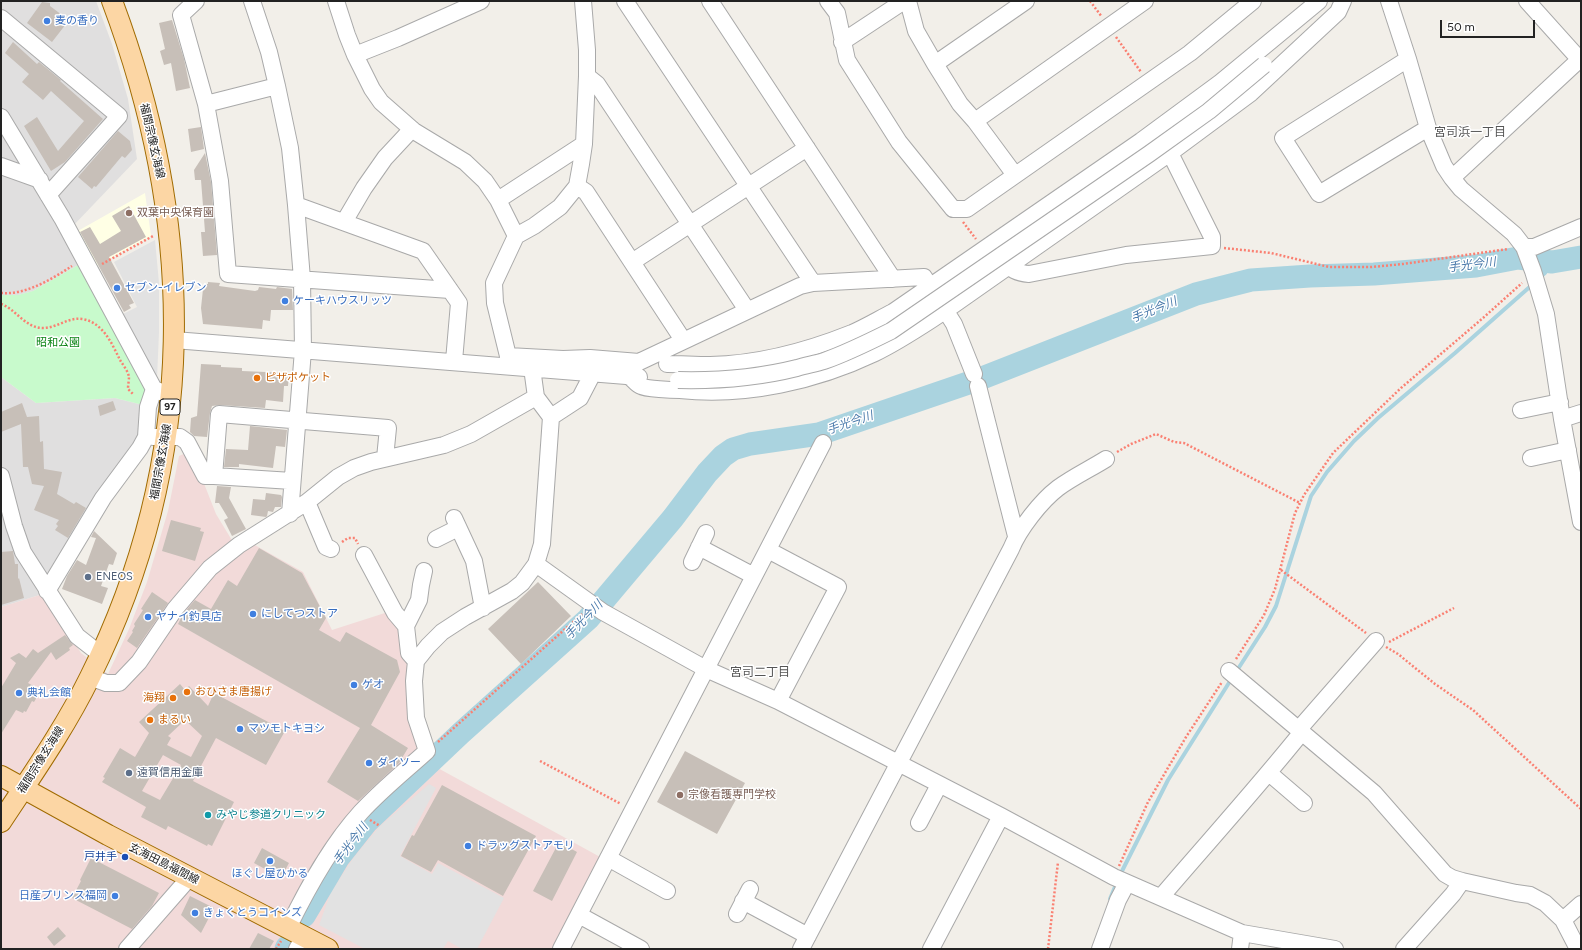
<!DOCTYPE html>
<html>
<head>
<meta charset="utf-8">
<style>
	body { margin:0 }
	#map { position:relative; width:1582px; height:950px; overflow:hidden; background:#f2efe9; font-family:Figtree,sans-serif }
	canvas { display:block }
	.frame { position:absolute; inset:0; border:2px solid #222; pointer-events:none }
	.scale { position:absolute; left:1440px; top:20px; width:95px; height:18px; box-sizing:border-box; border:2px solid #222; border-top:0; padding-left:5px; font-size:12px; line-height:14px; white-space:nowrap; color:#222; -webkit-text-stroke:3px #fff; paint-order:stroke }
</style>
</head>
<body>
<div id="map">
<canvas width="1582" height="950"></canvas>
<div class="frame"></div>
<div class="scale">50 m</div>
</div>
<script>
const context = document.querySelector('canvas').getContext('2d');
context.lineJoin = 'round';
function paint(path, color) {
  context.fillStyle = color;
  context.fill(path, 'evenodd');
}
function strokePath(path, color, width, dash) {
  context.strokeStyle = color;
  context.lineWidth = width;
  context.lineCap = dash ? 'butt' : 'round';
  context.setLineDash(dash || []);
  context.stroke(path);
}
function drawText(font, color, halo, rows, align = 'center') {
  context.font = font + ' Figtree,"Noto Sans JP",sans-serif';
  context.lineWidth = 3;
  context.setLineDash([]);
  context.textBaseline = 'middle';
  context.strokeStyle = halo;
  context.fillStyle = color;
  for (const [text, x, y, turn = 0] of rows) {
    context.save();
    context.translate(x, y);
    context.rotate((+turn || 0) * Math.PI / 180);
    context.textAlign = isNaN(turn) ? turn : align;
    if (halo) context.strokeText(text, 0, 0);
    context.fillText(text, 0, 0);
    context.restore();
  }
}
paint(new Path2D(`
	M1,1H96L112,44L128,99L137,159L72,227L80,264L33,291L18,295H1Z
	M1,377L36,403L115,398L143,405L136,448L43,594L1,607Z`), '#e0dfdf');
paint(new Path2D(`
	M188,452L203,481L216,514L233,542L253,544L303,572L332,630L388,612L403,630L408,666L425,761L602,858L554,949H1V607L43,594L81,653L108,674L129,629L147,582L168,511L179,456Z`), '#f2dad9');
paint(new Path2D(`
	M145,193L151,236L95,267L76,232Z`), '#ffffe5');
paint(new Path2D(`
	M80,264L148,389L143,405L115,398L36,403L1,377V295H18L33,291Z`), '#c8facc');
paint(new Path2D(`
	M155,240L159,283V332L157,379L121,315L137,307L114,262Z
	M429,784L436,788L400,856L432,874L438,863L504,898L477,949H462L448,941L443,949H365L319,925L331,892L354,857L380,826Z`), '#e2e2e2');
strokePath(new Path2D(`
	M1539,278L1545,273L1552,262
	M1236,672L1265,627L1276,606L1311,496L1327,472L1354,441L1378,418L1455,353L1533,284
	M1120,875L1168,780L1232,678
	M1110,899L1117,882`), '#aad3df', 4);
strokePath(new Path2D(`
	M304,916L339,857L366,823L461,733L588,619L673,518L707,473L723,456L733,449L750,444L819,434L977,380L1196,294L1251,280L1310,276L1374,274L1476,266L1518,258L1552,262L1581,257
	M286,949L287,947`), '#aad3df', 23);
paint(new Path2D(`
	M42,2L50,3V6L66,18V20L64,22L66,24L52,42L27,23Z
	M172,20L184,59L190,88L176,91L171,63L164,65L160,51L165,49L159,23Z
	M13,42L37,64L39,62L61,80L60,81L103,119L65,162L51,171L24,126L37,117L58,151L84,121L51,91L43,100L22,82L29,74L5,53Z
	M201,127L204,149L191,152L188,129Z
	M118,131L130,141L132,150L125,158L122,156L96,187L94,186L92,189L78,177Z
	M205,153L211,182L217,255L203,256L201,232H205L201,180H195L194,170Z
	M129,206L146,237L109,257L134,303L129,305L131,308L124,312L80,232L90,227L100,244L121,231L112,216Z
	M208,282L220,283L219,286L255,291L258,290L259,287L276,289L277,287L292,289L293,310H271L270,321L263,320L262,329L203,324L201,308L203,289H205V284H208Z
	M201,364L221,365V367L242,368V371L289,373L288,386H284L283,402L266,400L265,408L220,405L212,406L210,413L207,437L194,436L190,432L191,418L197,416Z
	M113,401L116,410L100,416L98,406Z
	M22,403L27,417L39,416L40,442L43,441L44,469L62,472L57,494L74,504L76,502L86,508L68,538L55,530L58,526L56,524L59,520L34,510L44,486L32,484L28,467H23L21,424L1,432V412Z
	M250,426L287,430L285,447L276,446L273,468L239,464V467H224L226,449L248,450Z
	M217,486L231,487L229,498L246,529L232,536L224,520L228,518L219,503H215Z
	M266,493L281,495L282,497L281,507H275L273,512L268,511L267,516L266,517L251,515L253,499L265,500Z
	M171,520L201,528L200,531L204,532L195,561L162,551Z
	M94,531L117,553L113,565L109,564L101,586L108,588L102,604L62,589L67,576L77,560L86,565L96,538L91,537Z
	M259,548L302,573L326,618L319,630L340,642L346,632L397,660L400,672L371,725L408,748L399,763L358,801L327,782L360,728L178,624L183,614L195,600L211,609L228,580L237,586Z
	M13,551L15,564H18V579L19,578L24,598L1,605V552Z
	M538,582L571,616L521,664L488,629Z
	M152,592L168,603L137,648L127,641L133,632L132,631L135,626L134,624L143,610L141,609Z
	M65,635L73,645L69,648L70,650L56,660L51,652L28,683L41,690L34,702L32,701L26,712L24,711L23,713L16,710L1,734V688L16,663L10,658L19,653L26,658L33,649L38,653Z
	M180,684L185,690L189,686L208,706L214,693L285,731L266,765L216,738L193,781L234,802L212,846L208,844L207,846L168,826L166,830L141,817L146,807L102,782L105,778L103,777L120,748L135,757L149,733L139,722ZM185,720L202,736L191,757L167,745L171,738L168,736ZM163,755L181,765L160,800L142,791Z
	M685,751L745,783L717,834L657,802Z
	M442,785L536,836L503,896L438,860L431,872L401,856L412,835L414,836Z
	M559,842L577,852L552,901L533,891Z
	M262,848L289,863L282,876L275,872L274,874L254,863Z
	M91,858L159,893L152,906L132,929L72,898L81,881L80,880Z
	M190,896L214,908L201,933L181,915Z
	M58,927L66,936L54,946L47,937Z
	M258,933L274,941L269,949H249Z`), '#c7bfb8');
const minor = new Path2D(`
	M196,1L181,15L206,104L220,181L228,274L450,290
	M252,1L269,52L277,86L290,148L296,205L302,279L303,350L290,514
	M336,1L347,35L355,55L372,89L381,102L414,131L465,162L485,181L498,200L516,236
	M625,1L813,283
	M710,1L893,279
	M828,1L837,13L847,60L899,142L953,209H967L1190,53L1253,1
	M908,1L916,31L935,64L960,104L975,121L1015,175
	M1389,1L1408,59L1428,128L1444,166L1452,178L1461,189L1514,234L1524,247L1533,271L1546,314L1562,419L1581,522
	M1527,1L1581,61
	M1,18L119,116L48,195
	M842,42L904,1
	M355,55L398,38L481,1
	M1408,59L1283,138L1319,194L1428,128
	M935,64L1026,1
	M587,76L597,84L747,310
	M206,104L277,86
	M1,117L62,218L154,389L171,396
	M975,121L1145,1
	M1,166L40,180
	M1452,178L1580,59
	M577,186L586,192L683,340
	M498,200L584,144
	M296,205L423,251L459,303L454,361
	M344,222L364,188L385,158L412,129
	M1524,247H1534L1581,227
	M1003,260C1010,270 1018,273 1029,274L1126,255L1212,246V237L1170,153
	M632,262L807,148
	M174,340L639,377
	M508,356L563,359L590,358L639,362L800,286L813,283L924,277L954,324L974,374
	M667,364C681,364 695,365 710,365C759,364 807,351 852,333C866,327 879,319 893,312L1141,141L1221,82L1319,1
	M508,366V356L495,303L494,283L516,236L534,226L560,207L577,186L581,164L584,144L587,76V50L583,1
	M629,376C633,379 637,385 641,386C646,389 672,390 680,390C746,397 816,381 875,353C900,341 923,325 945,311L1170,153L1251,93L1338,12L1343,1
	M978,386L1016,536
	M1521,410L1560,402
	M551,417L580,398L593,373
	M1562,419L1581,413
	M153,437H180L187,442L205,476H214
	M1531,458L1568,450
	M1,476L14,526L23,552L77,636L100,654
	M292,481L214,476L219,414L388,428L385,458
	M307,502L326,547L331,549
	M454,518L474,561L483,608
	M436,539L458,528
	M699,547L754,576
	M768,550L838,587L778,701
	M364,555L395,613L406,626L409,653L416,661
	M692,562L706,533
	M536,564L603,612L706,669L778,701L1001,816L1114,877L1242,933L1335,949
	M47,591L103,498L140,448L146,437L148,407L154,389
	M406,626L419,600L421,585L424,571
	M1229,671L1374,793L1445,874L1452,878L1462,881L1516,893L1530,895L1545,903L1563,920L1578,949
	M90,677L106,683H119L139,662L175,609L210,568L239,545L307,502L338,477L354,468L371,462L444,445L471,434L536,397
	M1299,729L1376,641
	M1269,773L1304,803
	M919,823L939,785
	M608,858L667,891
	M1161,897C1208,842 1257,788 1302,732
	M743,901L808,936
	M737,914L750,889
	M579,915L641,949
	M1563,920L1581,904
	M288,928C308,887 331,845 361,812C381,790 405,771 427,751L416,718L414,681L416,661L428,646L442,632L465,617L512,591L522,583L536,564L542,544L551,417L536,397L532,368
	M127,949L190,877
	M297,949L304,936
	M561,949L823,443
	M801,949L1011,549C1019,529 1041,501 1058,488C1073,477 1090,469 1106,459
	M931,949L1001,816
	M1100,949L1118,900L1127,883
	M1240,949L1242,933
	M1404,949L1453,894L1462,881`);
const major = new Path2D(`
	M1,776L108,835L328,949
	M1,822C32,775 65,728 90,677C199,458 197,227 112,1`);
strokePath(minor, '#a9a9a9', 18);
strokePath(major, '#a06b00', 22);
strokePath(new Path2D(`
	M1090,1L1102,17
	M1116,37L1141,72
	M963,222L976,239
	M1224,248L1271,253L1329,267H1372L1403,264L1508,249
	M102,264L153,236
	M1,293C26,295 52,279 72,266
	M1,304C16,309 25,328 43,328C57,328 68,317 82,319C103,322 112,344 120,360C123,365 128,371 129,377C129,380 128,385 128,389L133,394
	M1117,452L1131,444L1156,434L1174,442L1184,443L1300,503
	M342,542L348,538H355L358,544
	M1281,570L1366,633
	M1389,642L1454,608
	M1386,647L1398,654L1435,684L1473,710L1581,809
	M1236,659L1264,615L1275,589L1295,513L1304,495L1333,453L1401,388L1483,318L1522,283
	M438,742L582,614
	M540,761L621,804
	M370,820L380,826
	M1119,866L1148,802L1186,737L1222,682
	M276,949L281,941
	M1048,949L1058,862`), '#fa8072', 2.5, [2, 2]);
strokePath(minor, '#fff', 16);
strokePath(major, '#fcd6a4', 20);
const minorBridge = new Path2D(`
	M678,380C720,381 757,378 797,368C806,365 815,364 824,361C847,353 869,342 891,331L1149,154L1209,111L1264,65`);
strokePath(minorBridge, '#a9a9a9', 18, []);
strokePath(minorBridge, '#fff', 16);
for (const [x, y, r, color] of [
	[47,21,4,"#3f7fe0"],
	[129,213,4,"#8d6e63"],
	[117,288,4,"#3f7fe0"],
	[285,301,4,"#3f7fe0"],
	[257,378,4,"#e8710a"],
	[88,577,4,"#5c6f8a"],
	[253,614,4,"#3f7fe0"],
	[148,617,4,"#3f7fe0"],
	[354,685,4,"#3f7fe0"],
	[187,692,4,"#e8710a"],
	[19,693,4,"#3f7fe0"],
	[173,698,4,"#e8710a"],
	[150,720,4,"#e8710a"],
	[240,729,4,"#3f7fe0"],
	[369,763,4,"#3f7fe0"],
	[129,773,4,"#5c6f8a"],
	[680,795,4,"#8d6e63"],
	[208,815,4,"#0f9aa8"],
	[468,846,4,"#3f7fe0"],
	[125,857,4,"#1a4fb4"],
	[270,861,4,"#3f7fe0"],
	[115,896,4,"#3f7fe0"],
	[195,913,4,"#3f7fe0"]
]) {
  const dot = new Path2D();
  dot.arc(x, y, r, 0, 2 * Math.PI);
  context.fillStyle = color;
  context.fill(dot);
  strokePath(dot, '#fff', 1.5);
}
for (const [x, y, w] of [
	[170,407,20]
]) {
  const box = new Path2D();
  box.roundRect(x - w / 2, y - 8, w, 16, 3);
  context.fillStyle = '#fff';
  context.fill(box);
  strokePath(box, '#222', 1);
}
drawText('bold 10px', '#222', null, [
	["97",170,407]
]);
drawText('11px', '#366cbe', '#fff', [
	["麦の香り",55,21],
	["セブン-イレブン",125,288],
	["ケーキハウスリッツ",293,301],
	["にしてつストア",261,614],
	["ヤナイ釣具店",156,617],
	["ゲオ",362,685],
	["典礼会館",27,693],
	["マツモトキヨシ",248,729],
	["ダイソー",377,763],
	["ドラッグストアモリ",476,846],
	["ほぐし屋ひかる",270,874,"center"],
	["日産プリンス福岡",107,896,"right"],
	["きょくとうコインズ",203,913]
], 'left');
drawText('11px', '#222', '#fff', [
	["福間宗像玄海線",152,141,77],
	["福間宗像玄海線",161,462,-80],
	["福間宗像玄海線",41,760,-58],
	["玄海田島福間線",164,864,27]
]);
drawText('11px', '#785e54', '#fff', [
	["双葉中央保育園",137,213],
	["宗像看護専門学校",688,795]
], 'left');
drawText('11px', '#0c8416', '#fff', [
	["昭和公園",58,343]
]);
drawText('11px', '#c56008', '#fff', [
	["ピザポケット",265,378],
	["おひさま唐揚げ",195,692],
	["海翔",165,698,"right"],
	["まるい",158,720]
], 'left');
drawText('11px', '#4e5e75', '#fff', [
	["ENEOS",96,577],
	["遠賀信用金庫",137,773]
], 'left');
drawText('11px', '#0d838f', '#fff', [
	["みやじ参道クリニック",216,815]
], 'left');
drawText('11px', '#164399', '#fff', [
	["戸井手",117,857]
], 'right');
drawText('12px', '#555', '#fff', [
	["宮司浜一丁目",1470,132],
	["宮司二丁目",760,672]
]);
drawText('italic 12px', '#4a7aab', '#fff', [
	["手光今川",1472,265,-7],
	["手光今川",1154,310,-22],
	["手光今川",850,423,-19],
	["手光今川",584,620,-46],
	["手光今川",351,844,-53]
]);
</script>
</body>
</html>
